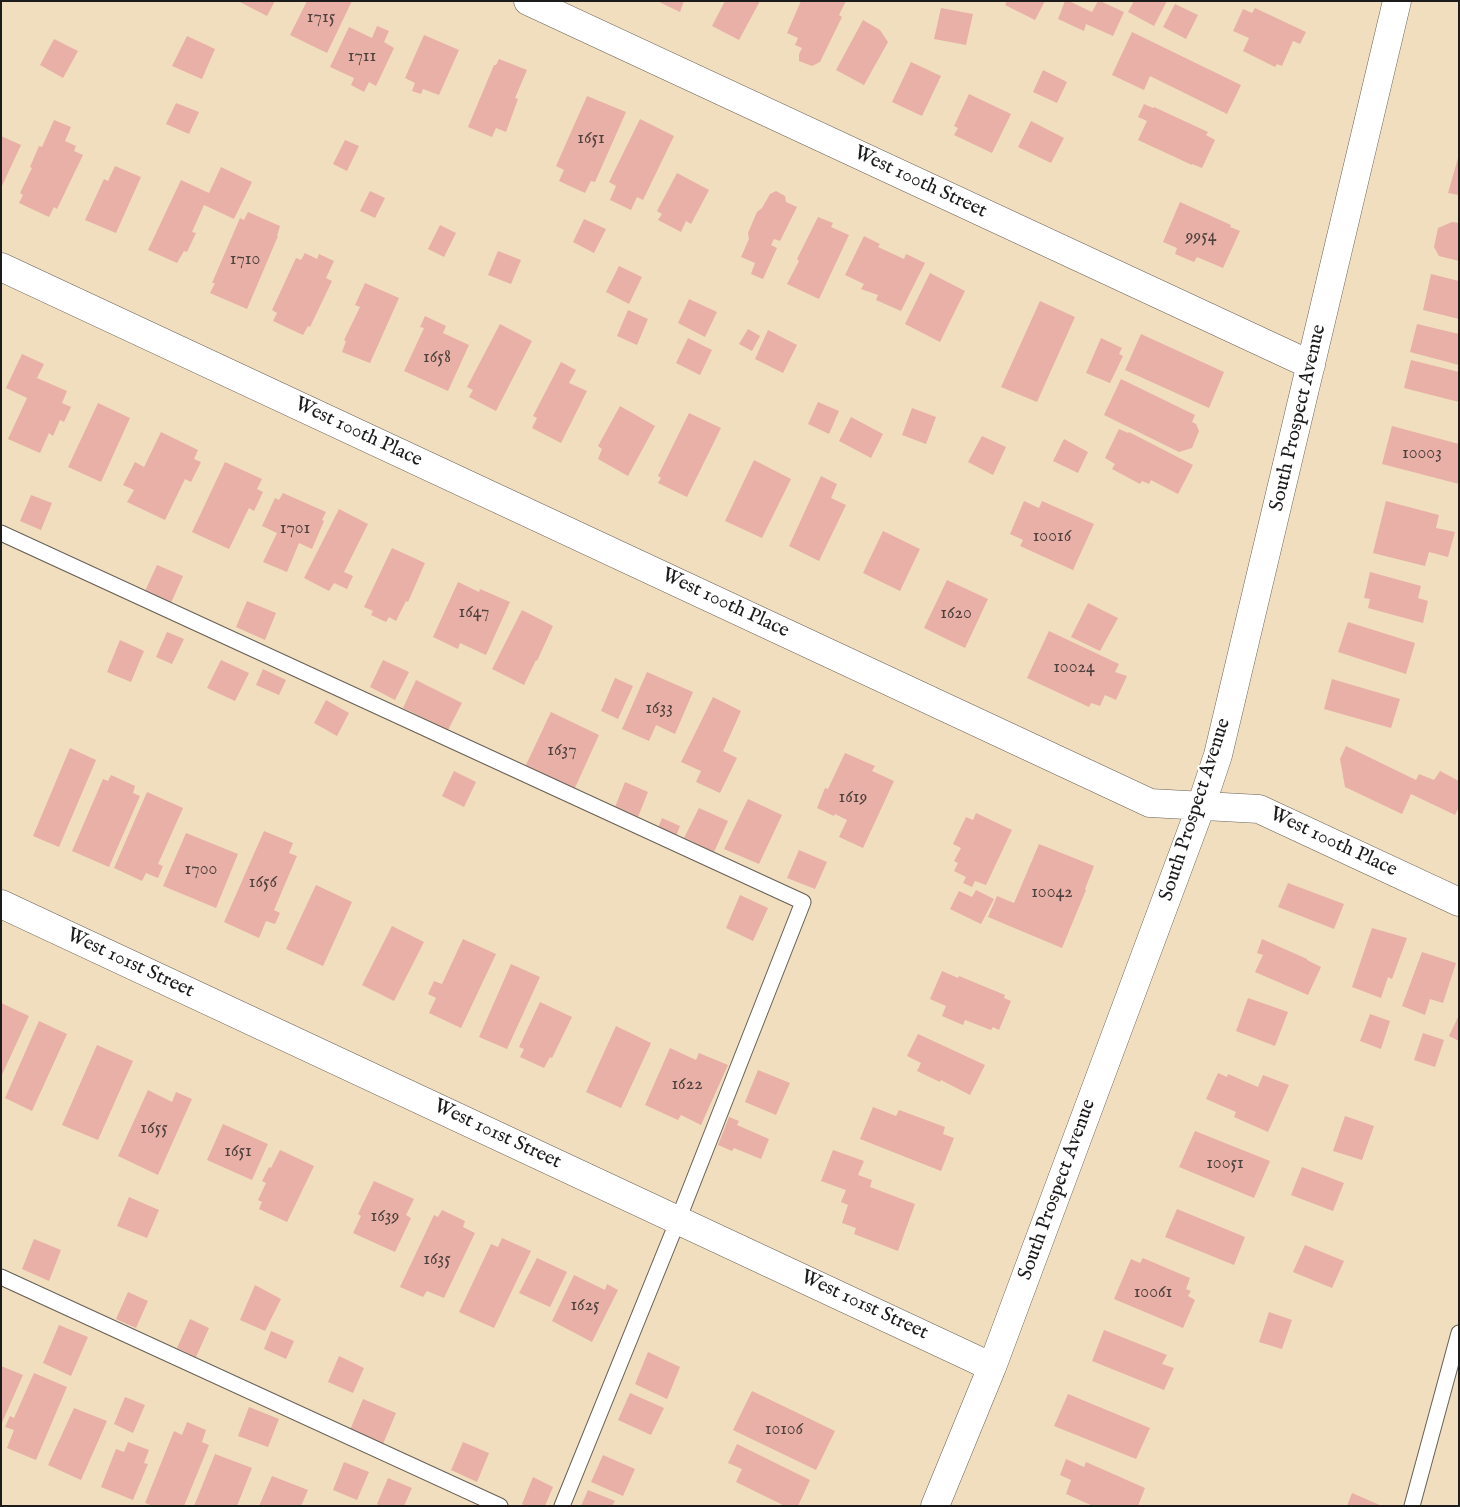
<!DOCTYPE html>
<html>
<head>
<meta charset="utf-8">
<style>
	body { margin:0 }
	#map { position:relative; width:1460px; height:1507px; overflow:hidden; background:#f1debf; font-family:"IM FELL English",serif }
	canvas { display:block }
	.frame { position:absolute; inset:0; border:2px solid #1c1c1c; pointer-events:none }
</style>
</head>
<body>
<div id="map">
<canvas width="1460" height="1507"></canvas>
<div class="frame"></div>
</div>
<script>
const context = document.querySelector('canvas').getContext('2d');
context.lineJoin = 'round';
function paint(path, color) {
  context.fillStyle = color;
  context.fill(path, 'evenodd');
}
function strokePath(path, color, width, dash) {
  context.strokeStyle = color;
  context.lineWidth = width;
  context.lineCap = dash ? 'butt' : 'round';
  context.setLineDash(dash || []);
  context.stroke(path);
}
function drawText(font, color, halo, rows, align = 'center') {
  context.font = font + ' "IM FELL English",serif';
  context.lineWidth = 4.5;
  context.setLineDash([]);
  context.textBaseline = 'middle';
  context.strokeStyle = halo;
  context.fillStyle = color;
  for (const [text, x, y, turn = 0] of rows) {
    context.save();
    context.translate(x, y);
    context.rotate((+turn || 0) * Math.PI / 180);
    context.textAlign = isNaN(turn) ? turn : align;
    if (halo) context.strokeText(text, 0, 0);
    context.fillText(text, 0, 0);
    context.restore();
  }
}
paint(new Path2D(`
	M238,1H275L267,16Z
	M307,1H352L327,53L290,35Z
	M657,1H684L680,12Z
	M725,1H760L739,40L712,26Z
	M801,1H846L839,15L842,17L820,62L812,66L799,61V54L802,48L795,45L798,38L787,33Z
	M1007,1H1045L1035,20L1005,5Z
	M1065,1H1069L1092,12L1098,1H1100L1124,12L1113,36L1086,24L1084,31L1058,19Z
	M1134,1H1167L1154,26L1128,12Z
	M1175,4L1198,15L1186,39L1163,27Z
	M941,8L973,14L966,45L934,39Z
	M1255,8L1306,32L1300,44L1293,41L1282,66L1277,64L1275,67L1243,51L1249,38L1233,31L1243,9L1252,13Z
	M863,20L880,30L888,42L864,85L836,70Z
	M377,26L389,31L384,42L394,48L376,86L369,82L364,92L351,85L354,78L330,67L349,27L372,38Z
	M1132,32L1241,85L1227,114L1150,76L1144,90L1112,75Z
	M424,35L459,50L439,95L423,89L421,94L412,91L415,83L405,78Z
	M187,36L215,49L202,79L172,66Z
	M54,39L78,51L63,78L40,65Z
	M499,59L527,70L515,98L518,99L506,132L496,128L492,137L468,127L494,65H496Z
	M911,62L941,76L922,116L892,102Z
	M1043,70L1067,82L1057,103L1033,92Z
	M969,94L1011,114L992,153L954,135L958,128L954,126Z
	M587,96L626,112L595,182L591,181L585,193L559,181L564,170L556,166Z
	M176,103L199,112L189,134L166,124Z
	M1144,104L1153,108L1154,107L1208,132L1206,135L1215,140L1202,168L1192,164V165L1138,140L1147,121L1138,117Z
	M640,119L674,136L643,200L637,197L631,210L610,200L616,186L609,182Z
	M54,120L71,127L65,141L76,146L74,151L83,155L57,209L54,207L49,217L19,203L23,195L20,193L32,168L30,167L39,146L42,147Z
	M1031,121L1064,138L1051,163L1018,147Z
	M1,136L21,145L1,188Z
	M345,140L359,146L347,171L333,164Z
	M1458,158H1459V195L1448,193Z
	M115,166L141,177L116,233L85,220L104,179L108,181Z
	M221,167L252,182L234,219L204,205L192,232L196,233L187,252L184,251L177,263L148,250L181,180L209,193Z
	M677,173L709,190L691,224L686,221L681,232L658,220L662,214L657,211Z
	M370,191L385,198L375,218L360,211Z
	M776,191L785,196L786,202L797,207L780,241L774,239L771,245L777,248L763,279L751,274L755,263L741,257L749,239L748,233L757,212L762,208L770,194Z
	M1180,202L1231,225L1230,227L1240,231L1223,268L1197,257L1194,262L1175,254L1177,248L1163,242Z
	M248,212L280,226L277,236H278L247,309L210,293L215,283H212L240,218L244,220Z
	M818,217L833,223L831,227L849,235L819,299L787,284L799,261L797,259Z
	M584,219L606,229L594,253L573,242Z
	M1452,222L1459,223V261L1439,256L1434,247L1438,228Z
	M440,225L456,233L444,257L428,249Z
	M864,236L880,244L878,247L904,259L906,254L925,263L901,311L876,300L878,295L861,289L864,284L845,275Z
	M498,251L521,260L511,284L488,275Z
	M305,253L317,259L319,254L334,261L326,278L332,281L310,327L308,326L303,335L273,321L277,313L272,310L296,258L301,260Z
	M619,266L642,277L629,304L606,292Z
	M930,273L965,291L940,342L905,324Z
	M1431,274L1459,281V319L1423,310Z
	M365,283L399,298L370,363L342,352L346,341L344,340L360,307L355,305Z
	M689,299L717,312L705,337L678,323Z
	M1040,301L1075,317L1037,402L1001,387Z
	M628,310L648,319L637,345L617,336Z
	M425,316L446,326L443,333L469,345L448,391L404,371L424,328L420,327Z
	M500,324L532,341L496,411L469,397L473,390L467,387Z
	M1417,324L1459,334V365L1410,352Z
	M748,329L760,336L752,351L739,344Z
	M768,330L797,345L783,373L755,359Z
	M1141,334L1224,372L1209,408L1125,370Z
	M688,338L712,350L700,375L676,363Z
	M1101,338L1122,348L1119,354L1123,356L1110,383L1086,373Z
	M22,354L44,364L37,378L67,391L62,403L71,407L64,422L60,420L53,436L49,433L40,453L8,439L27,398L6,388Z
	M1411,360L1459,372V402L1404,388Z
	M561,362L576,370L569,383L587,391L561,443L532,428L537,418L533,416Z
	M1121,379L1195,415L1192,422L1196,424L1199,431L1192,448L1179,452L1104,415Z
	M818,402L839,411L829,434L808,424Z
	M98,403L130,418L101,482L68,467Z
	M620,406L655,426L628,476L598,459L602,449L598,446Z
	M912,408L936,417L926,444L902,435Z
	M689,413L721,428L687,497L658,483L661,478L658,476Z
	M851,417L883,434L871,458L839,441Z
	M1392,426L1459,444V484L1382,464Z
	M1119,429L1128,433L1129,432L1193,465L1178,494L1151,480L1149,484L1142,481L1140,484L1112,469L1115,464L1105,458Z
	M161,432L198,450L194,459L201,462L191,482L185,479L165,520L127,502L134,490L123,485L135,462L144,467Z
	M982,436L1006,447L993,475L968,462Z
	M1064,439L1088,452L1078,473L1053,461Z
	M754,460L791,479L762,538L725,521Z
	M225,462L262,479L257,489L263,492L254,511L249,508L229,549L192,532Z
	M821,476L837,484L831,498L846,505L819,561L789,546Z
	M283,493L326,512L322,520L324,521L312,549L299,543L287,572L263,562L277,533L262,526L275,498L279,500Z
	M31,495L52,503L41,530L20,521Z
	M1024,501L1039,508L1042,501L1094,524L1073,570L1020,546L1023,540L1010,534Z
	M1386,501L1439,515L1436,528L1455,532L1448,557L1429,552L1425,566L1373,553Z
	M339,509L368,524L344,572L353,576L347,589L334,583L329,591L304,578Z
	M883,531L920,549L900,591L863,573Z
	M392,548L425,563L408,602L406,601L396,621L389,617L386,622L371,615L373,611L364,607Z
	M157,565L183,576L171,603L145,591Z
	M1370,572L1421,586L1418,598L1428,601L1423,623L1368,608L1370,599L1364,598Z
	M947,580L988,599L965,648L924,628Z
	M458,582L479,592L480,589L510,602L486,655L460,643L458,649L433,637Z
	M247,601L276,613L265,640L236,627Z
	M1088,603L1118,618L1100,651L1071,637Z
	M522,610L553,626L537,661L536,660L524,685L492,669Z
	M1348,622L1415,643L1406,674L1338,652Z
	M1049,631L1119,664L1115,672L1127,676L1116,700L1105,695L1100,706L1091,703L1089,707L1027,678Z
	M167,632L184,639L172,664L156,657Z
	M120,640L144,651L131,682L107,672Z
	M221,660L249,673L235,701L207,688Z
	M383,660L409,672L395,700L370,687Z
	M263,669L286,680L279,695L256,685Z
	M647,672L693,692L675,734L656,725L649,741L622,729Z
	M615,678L633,686L618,719L601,711Z
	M1332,679L1400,699L1391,728L1324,709Z
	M416,680L462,703L448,730L403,708Z
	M713,697L741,711L723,751L737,758L720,793L696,782L701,771L681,762Z
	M326,700L349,713L337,736L314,723Z
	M551,712L599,735L574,790L525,767Z
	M1346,746L1416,780L1419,774L1434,780L1440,771L1459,781V807L1455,815L1411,794L1402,814L1345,787L1340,759Z
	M70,748L96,760L59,847L33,836Z
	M845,753L875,766L872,771L894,781L863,848L839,837L847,820L835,814L834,816L817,808L825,788L828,789Z
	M454,771L476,782L464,807L442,796Z
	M111,775L135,786L133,793L140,796L109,867L72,851L103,779L108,781Z
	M625,782L648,792L638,817L615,807Z
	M147,792L183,808L158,864L163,866L158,878L146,873L142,881L114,868Z
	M748,799L782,815L759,864L724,849Z
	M699,808L728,821L714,852L684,838Z
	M976,813L1012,830L986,885L975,881L972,887L963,883L966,877L954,871L958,863L954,861L961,848L953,844L966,817L973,820Z
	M662,818L680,826L676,836L658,828Z
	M264,831L293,843L289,853L297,856L274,910L280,913L275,924L266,921L259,938L224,922Z
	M186,833L238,854L216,908L163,886Z
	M1039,844L1094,866L1085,889L1086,890L1062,948L988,917L997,896L1014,903Z
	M799,850L827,862L815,889L787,878Z
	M1288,883L1344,904L1334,929L1278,907Z
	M316,885L352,902L323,966L286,949Z
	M976,890L994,899L981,924L950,909L959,891L972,897Z
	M740,895L768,908L753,941L726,928Z
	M392,926L424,942L394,1001L362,985Z
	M1372,928L1407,938L1392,979L1388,977L1381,998L1352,987Z
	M463,939L496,954L461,1028L429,1013L436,998L428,994L434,981L442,984Z
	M1262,939L1307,959V960L1321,967L1308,995L1255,972L1263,955L1257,953Z
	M1422,952L1456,963L1443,1003L1430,999L1425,1015L1402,1006Z
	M511,964L540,977L507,1049L479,1037Z
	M942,971L958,978L959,976L1005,995L1004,998L1011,1001L999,1030L993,1027L991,1030L965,1020L963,1025L942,1016L946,1006L930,999Z
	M1248,998L1288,1012L1275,1046L1236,1031Z
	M540,1002L572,1017L552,1058L550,1057L544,1068L520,1057L524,1049L519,1047Z
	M1,1003L29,1016L1,1077Z
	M1370,1014L1390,1021L1381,1049L1360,1041Z
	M1459,1015V1041L1449,1036Z
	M39,1021L67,1034L32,1111L5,1098Z
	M616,1026L651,1043L621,1108L586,1092Z
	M1423,1033L1444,1040L1435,1067L1414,1060Z
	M918,1034L985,1065L970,1095L941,1080L940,1082L917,1071L921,1063L907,1056Z
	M97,1045L133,1061L98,1140L62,1125Z
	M670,1048L696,1060L699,1053L728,1065L701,1125L681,1115L678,1120L645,1105Z
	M758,1070L790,1083L776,1115L745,1102Z
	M1218,1073L1227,1077L1228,1074L1258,1087L1263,1075L1289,1085L1268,1132L1234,1117L1236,1112L1206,1099Z
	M148,1090L172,1102L176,1092L192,1099L158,1175L118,1156Z
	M873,1107L896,1116L899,1110L945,1127L943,1134L954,1138L941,1171L860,1139Z
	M1345,1116L1374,1126L1362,1160L1333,1151Z
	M729,1117L739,1121L737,1125L769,1139L761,1159L734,1148L732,1151L718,1145Z
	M223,1124L268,1144L252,1180L207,1160Z
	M1195,1131L1270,1161L1254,1198L1179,1167Z
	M280,1150L314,1166L287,1222L259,1209L262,1202L258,1200L266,1183L262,1181L269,1167L271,1168Z
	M833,1150L864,1161L858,1175L872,1180L870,1187L915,1204L898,1251L854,1234L856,1228L842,1223L848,1205L841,1202L846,1190L821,1181Z
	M1302,1167L1344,1183L1333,1211L1291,1195Z
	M374,1181L414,1199L406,1215L411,1218L395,1252L353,1233L361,1216L358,1214Z
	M129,1197L159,1210L147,1238L117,1226Z
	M1177,1209L1245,1237L1234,1265L1165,1237Z
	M442,1210L465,1221L463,1227L475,1233L444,1298L427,1291L423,1297L400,1287L434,1215L438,1217Z
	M502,1238L531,1251L494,1328L459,1312L491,1244L498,1247Z
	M34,1239L61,1250L49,1281L22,1269Z
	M1305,1245L1344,1261L1332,1288L1293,1272Z
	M537,1258L567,1272L550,1307L519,1293Z
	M1143,1258L1190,1278L1186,1289L1191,1291L1188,1296L1195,1300L1183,1328L1114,1299L1131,1259L1140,1263Z
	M574,1275L605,1290L607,1284L618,1290L592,1342L552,1321Z
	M255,1285L281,1299L265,1331L240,1320Z
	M128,1292L148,1301L136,1328L116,1319Z
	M1269,1312L1292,1320L1282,1349L1259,1342Z
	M190,1319L209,1328L196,1357L177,1348Z
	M59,1325L88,1337L71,1376L43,1363Z
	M1104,1330L1167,1355L1162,1364L1174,1368L1164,1390L1092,1361Z
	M271,1331L294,1341L286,1359L264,1349Z
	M648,1352L680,1367L667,1399L635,1384Z
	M339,1356L364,1368L353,1393L328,1382Z
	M1,1366L23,1375L1,1425Z
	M34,1373L67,1387L36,1460L7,1448L14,1430L5,1427L10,1416L14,1418Z
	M752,1391L835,1431L816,1470L733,1430Z
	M630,1393L664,1408L651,1435L618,1420Z
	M1068,1394L1150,1428L1136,1459L1054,1426Z
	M125,1397L145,1405L133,1433L114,1424Z
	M363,1399L396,1413L383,1444L350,1430Z
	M249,1407L279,1419L268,1447L238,1436Z
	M74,1408L107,1421L81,1480L48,1465Z
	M187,1422L206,1430L202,1442L209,1445L184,1506H153L145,1503L174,1431L182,1435Z
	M128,1442L149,1450L144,1463L148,1464L133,1500L101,1487L116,1449L124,1452Z
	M463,1442L489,1453L477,1482L451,1470Z
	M737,1444L810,1480L798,1506H785L736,1482L742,1469L728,1463Z
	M215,1454L252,1468L237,1506H194Z
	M603,1455L635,1469L623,1496L591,1482Z
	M1066,1459L1084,1467L1086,1462L1145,1488L1138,1506H1093L1066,1494L1071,1480L1060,1475Z
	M344,1462L369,1472L357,1500L333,1490Z
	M272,1476L308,1490L301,1506H259Z
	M533,1477L553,1487L545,1506H526L522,1504Z
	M388,1478L412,1488L404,1506H381L377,1504Z
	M588,1490L615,1501L612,1506H581Z
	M1352,1493L1382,1506H1347Z`), '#e8b0a6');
const service = new Path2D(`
	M1,533L803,902L678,1220L562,1506
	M1,1277L500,1506
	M1412,1506L1459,1333`);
const minor = new Path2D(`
	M528,1L1311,365
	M1,267L1150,803L1259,809L1459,902
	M1,904L992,1367
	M935,1506L992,1367L1201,806L1218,755L1397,1`);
strokePath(service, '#676055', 17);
strokePath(minor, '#676055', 29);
strokePath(service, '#fff', 15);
strokePath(minor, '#fff', 28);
drawText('18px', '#4f413e', null, [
	["1715",321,18],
	["1711",362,57],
	["1651",591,139],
	["9954",1201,237],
	["1710",245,260],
	["1658",437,358],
	["10003",1422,454],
	["1701",295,529],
	["10016",1052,537],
	["1647",474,613],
	["1620",956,614],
	["10024",1074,668],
	["1633",659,709],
	["1637",562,751],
	["1619",853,798],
	["1700",201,870],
	["1656",263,883],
	["10042",1052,893],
	["1622",687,1085],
	["1655",154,1129],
	["1651",238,1152],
	["10051",1225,1164],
	["1639",385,1217],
	["1635",437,1260],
	["10061",1153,1293],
	["1625",585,1306],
	["10106",784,1430]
]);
drawText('20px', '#1c1c1c', '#fff', [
	["West 100th Street",920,183,25],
	["South Prospect Avenue",1299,418,-77],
	["West 100th Place",358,433,25],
	["West 100th Place",725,604,25],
	["South Prospect Avenue",1196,810,-72],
	["West 100th Place",1333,843,25],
	["West 101st Street",130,964,25],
	["West 101st Street",497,1135,25],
	["South Prospect Avenue",1058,1190,-70],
	["West 101st Street",864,1306,25]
]);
</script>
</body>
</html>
